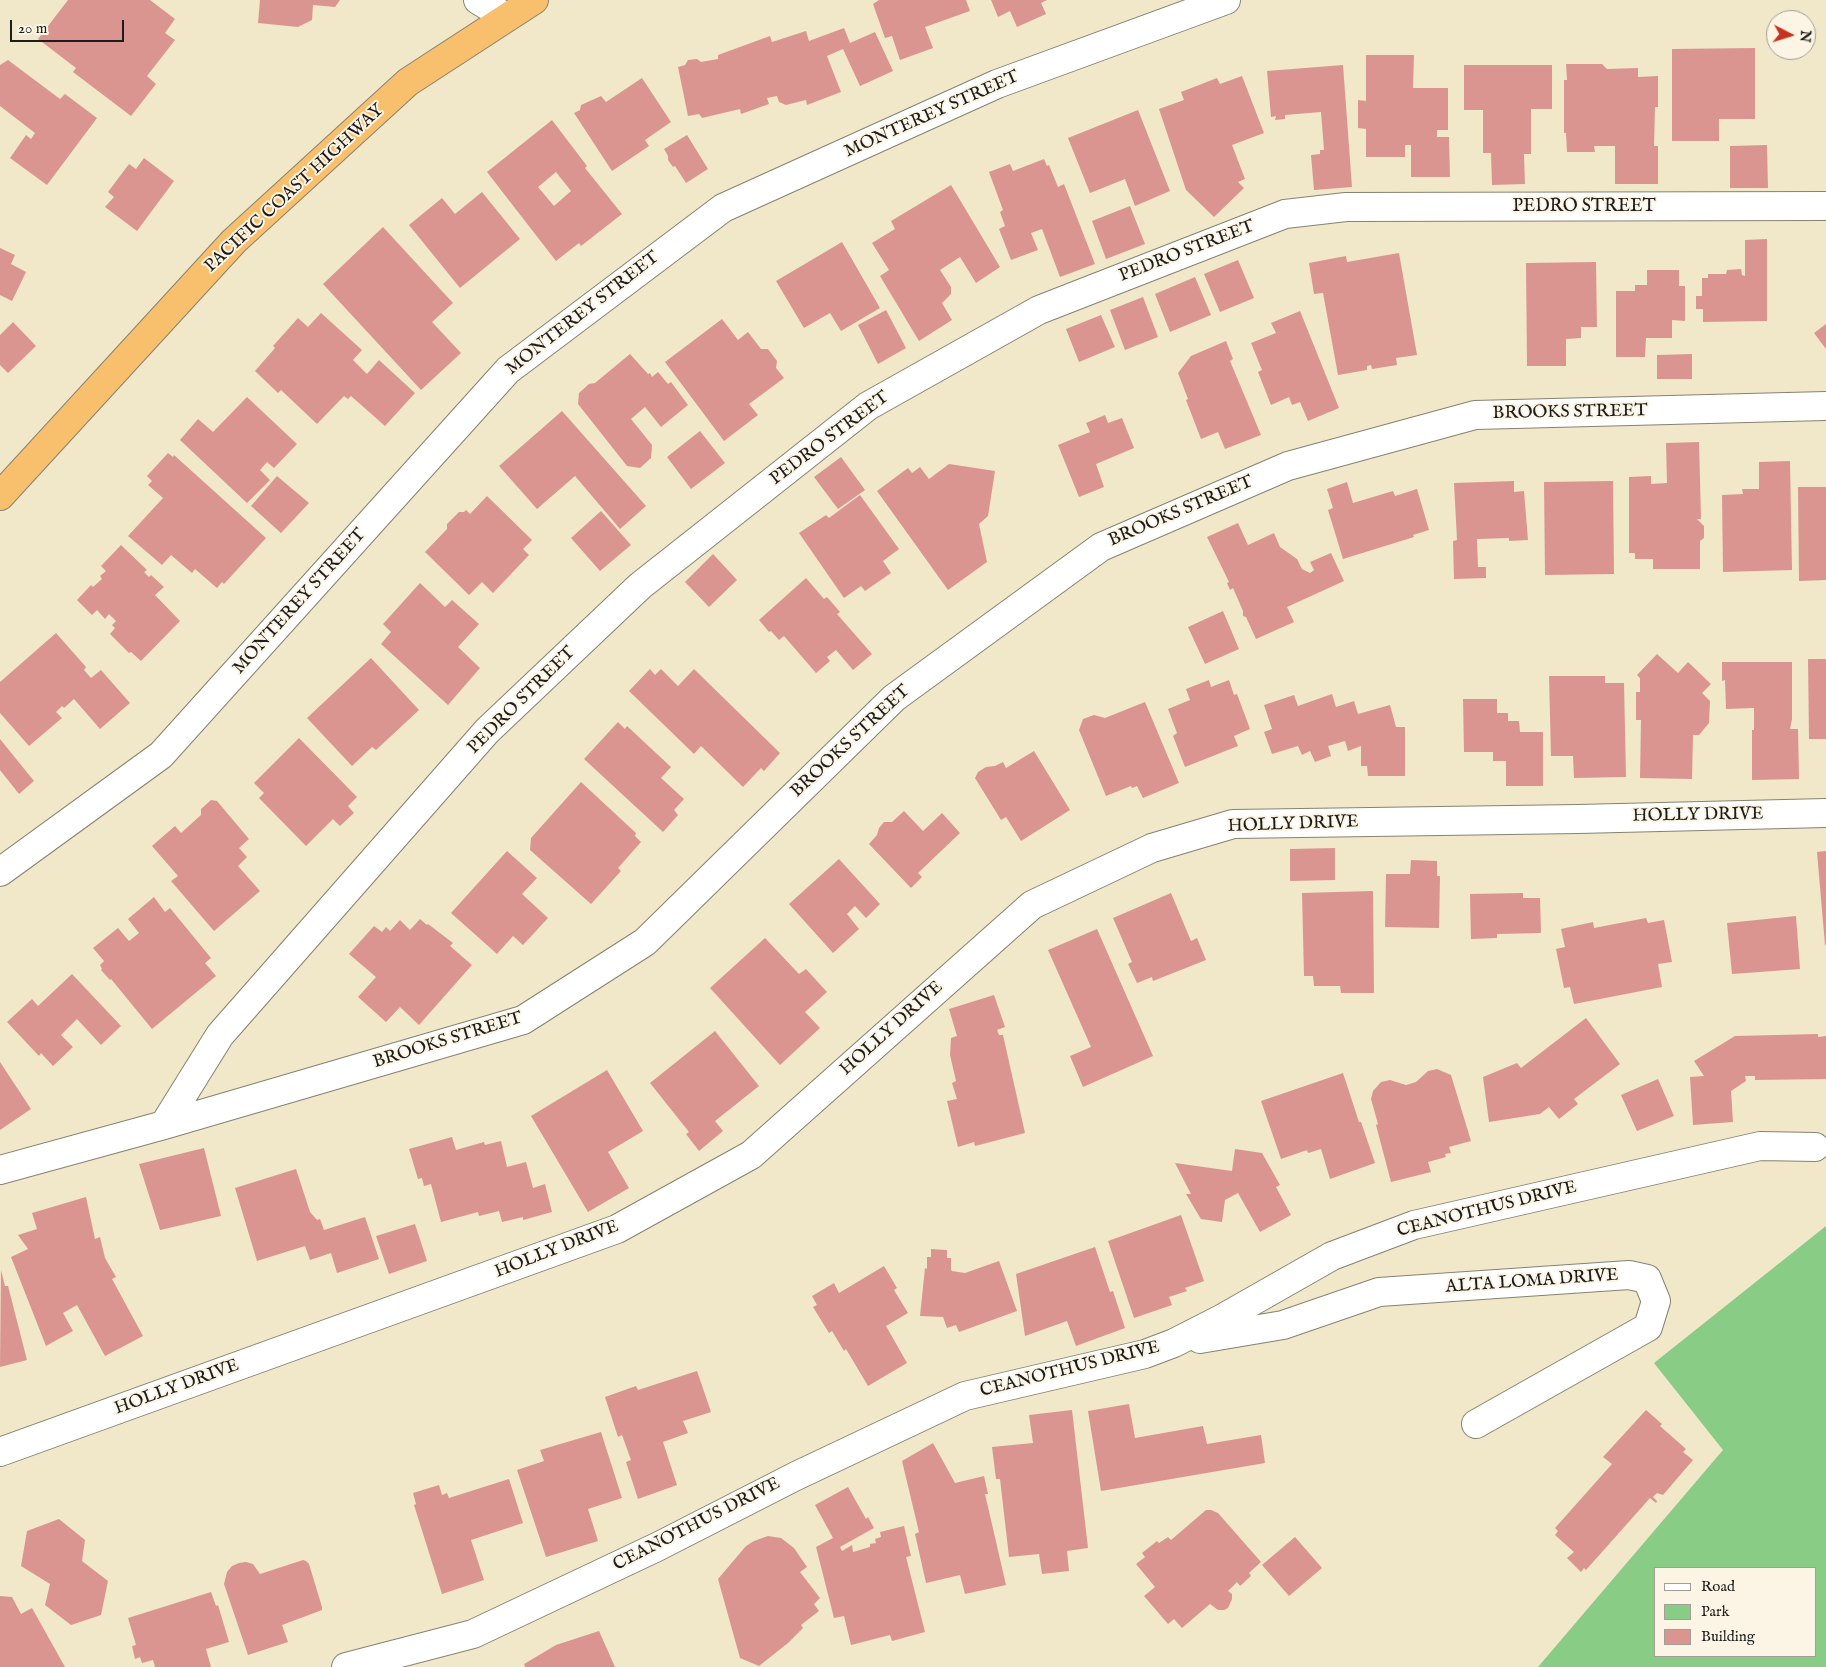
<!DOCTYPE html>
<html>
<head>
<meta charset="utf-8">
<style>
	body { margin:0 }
	#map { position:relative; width:1826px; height:1667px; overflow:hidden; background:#f1e7c9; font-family:"IM FELL English",serif }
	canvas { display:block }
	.legend { position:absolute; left:1654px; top:1567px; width:162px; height:90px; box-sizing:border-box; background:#fcf5e5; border:1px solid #a29e95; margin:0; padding:6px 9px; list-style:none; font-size:15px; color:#1c1c1c }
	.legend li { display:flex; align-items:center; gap:10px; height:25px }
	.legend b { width:25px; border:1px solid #a29e95 }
	.north { position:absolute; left:1766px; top:10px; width:50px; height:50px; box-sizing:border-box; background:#fcf5e5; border:1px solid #a29e95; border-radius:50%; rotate:95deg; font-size:14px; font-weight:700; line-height:20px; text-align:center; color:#1c1c1c }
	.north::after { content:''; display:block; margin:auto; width:18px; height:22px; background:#c8321e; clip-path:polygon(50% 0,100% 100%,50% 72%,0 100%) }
	.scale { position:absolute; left:10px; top:20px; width:114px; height:22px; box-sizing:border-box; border:2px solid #1c1c1c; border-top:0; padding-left:6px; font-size:15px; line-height:18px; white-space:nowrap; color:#1c1c1c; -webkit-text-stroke:4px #fcf5e5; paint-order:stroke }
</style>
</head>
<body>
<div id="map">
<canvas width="1826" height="1667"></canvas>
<ul class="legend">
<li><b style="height:6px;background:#fff"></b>Road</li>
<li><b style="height:14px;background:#88cc86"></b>Park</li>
<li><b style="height:14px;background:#db9591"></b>Building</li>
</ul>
<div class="north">N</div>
<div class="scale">20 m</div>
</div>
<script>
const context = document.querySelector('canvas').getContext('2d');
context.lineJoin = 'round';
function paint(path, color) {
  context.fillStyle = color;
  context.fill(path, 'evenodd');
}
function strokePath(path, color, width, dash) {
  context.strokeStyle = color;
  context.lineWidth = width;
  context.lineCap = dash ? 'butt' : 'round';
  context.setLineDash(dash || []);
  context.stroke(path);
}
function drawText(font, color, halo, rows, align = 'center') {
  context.font = font + ' "IM FELL English",serif';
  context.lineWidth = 4;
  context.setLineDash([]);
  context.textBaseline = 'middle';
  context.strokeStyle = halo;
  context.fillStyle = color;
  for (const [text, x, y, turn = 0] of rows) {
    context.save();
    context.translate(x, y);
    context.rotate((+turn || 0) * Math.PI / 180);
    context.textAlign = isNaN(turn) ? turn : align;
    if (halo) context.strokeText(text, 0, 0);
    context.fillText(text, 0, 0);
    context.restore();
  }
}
paint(new Path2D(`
	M1826,1226V1667H1538L1723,1450L1654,1363ZM1655,1568H1815V1656H1655Z`), '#88cc86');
paint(new Path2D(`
	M68,0H150L175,19L165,33L175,40L147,76L156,84L131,116L73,72L76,68L38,39Z
	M260,0H340L335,7L313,5L312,20L298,27L258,23Z
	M879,0H966L970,11L925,27L933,48L900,60L892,36L885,38L873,4Z
	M991,0H1047L1041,3L1046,14L1017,27L1010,11L998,17Z
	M844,28L850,43L875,32L893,71L860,86L843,49L827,56L841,92L807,105L806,100L786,105L779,102L777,96L767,98L769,104L741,114L740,109L702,118L699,114L688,116L678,67L685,65L688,60L697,59L701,62L718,59V55L770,36L772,42L806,31L809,41Z
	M1755,48V119H1719V141H1672V49Z
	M1366,55H1414L1413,88H1448V130H1437V137H1449L1450,177H1411V145H1405V157H1366V129L1358,128V100L1366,101Z
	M8,60L60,99L65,94L97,118L47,185L10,158L26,135L31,139L35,133L0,106V65Z
	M1566,64H1602L1607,69L1638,68V77L1658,76V107H1655L1654,146H1658V184H1615V146H1594L1595,152H1567L1566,133H1564V80H1567Z
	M1343,65L1352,187L1314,190L1311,155L1320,154V150H1324L1321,112L1285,115V119L1275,120L1276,116L1271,117L1267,71Z
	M1464,65H1552V109H1531V154H1524L1525,184L1492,185L1491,153H1483V110H1464Z
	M1242,76L1264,133L1232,145L1245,179L1238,182L1244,188L1214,217L1186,190L1159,109L1184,100L1181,92L1217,78L1220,84Z
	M642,78L671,122L645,140L649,146L612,171L574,113L580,110L581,105L601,96L606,102Z
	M1138,110L1170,191L1135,206L1125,179L1090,193L1068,138Z
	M552,120L587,166L585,168L622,214L581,246L579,243L556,261L487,172ZM556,172L571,191L554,206L538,187Z
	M687,135L708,169L686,183L675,166L673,167L668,160V156L664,149Z
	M1767,145L1768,188H1730V146Z
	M144,158L174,181L137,231L105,207L114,197L108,192L129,164L136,169Z
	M1044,159L1047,166L1049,165L1058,187L1064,184L1095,264L1060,277L1042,229L1031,233L1038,250L1011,260L999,229L1005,226L1000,212L1003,210L989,172L1010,164L1013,171Z
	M951,185L1000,267L976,283L960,257L940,270L951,287V294L942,303L952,320L919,341L880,276L889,270L872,243L895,229L891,221Z
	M482,192L520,239L460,288L409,225L442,198L455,214Z
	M1130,206L1145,244L1106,259L1092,221Z
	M383,227L453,303L432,322L461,353L421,390L323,284Z
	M1767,239V321L1703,322V309H1696V296H1702V278H1708V274H1726L1727,270L1741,269L1742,275L1745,276V240Z
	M842,242L880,308L841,331L830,313L804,328L776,281Z
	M0,248L15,255L11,264L26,272L12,301L0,295Z
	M1399,253L1417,355L1396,358L1397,365L1372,369L1371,365L1367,366V370L1338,375L1323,293L1314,294L1309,263L1346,256L1347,262Z
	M1238,260L1254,298L1220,312L1204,274Z
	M1596,262L1597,327H1581V338L1566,339V366H1527L1526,263Z
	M1647,270H1679V286H1685V321L1672,320V338H1646L1645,357H1616V291H1635V285H1647Z
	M1195,277L1211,315L1170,332L1155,294Z
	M1143,297L1158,337L1125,350L1110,310Z
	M886,310L906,348L878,364L858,325Z
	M1300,311L1339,408L1308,421L1300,402L1292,405L1289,397L1271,405L1258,372L1262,370L1251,343L1276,333L1271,323Z
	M321,313L362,350L353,360L367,374L379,360L415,393L385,426L351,396L348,399L344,396L317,424L281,390L278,393L255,371L275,348L273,346L298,318L308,327Z
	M1101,315L1115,347L1079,362L1066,329Z
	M722,319L738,340L748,332L761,349H768L777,361L776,368L784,378L749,404L758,415L724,441L665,362Z
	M13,322L36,346L8,373L0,365V335Z
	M1826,324V349L1814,333Z
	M1226,341L1233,359L1230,361L1261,435L1225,449L1218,432L1201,439L1186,400L1188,399L1178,373L1191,356Z
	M630,354L648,374L650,373L652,377L658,372L668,384L671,382L688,405L661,427L645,407L631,419L652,445L651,458L640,468L627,466L578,404L579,393L589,384L595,383Z
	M1692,354V379H1657V355Z
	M247,397L297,444L274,468L267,462L260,470L270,480L247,503L180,440L198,419L213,432Z
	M562,411L646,506L620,529L575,476L537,509L499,466Z
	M1105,415L1108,423L1122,418L1134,448L1096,464L1104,487L1079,497L1058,445L1090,432L1086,423Z
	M700,431L725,463L691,489L667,457Z
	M1699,442L1701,519H1697L1704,526V538L1700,541V569H1653V559H1635V553H1629V477L1651,476V484L1667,483L1666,443Z
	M168,453L173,457L174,455L266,538L224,584L222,582L217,588L195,569L192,573L171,555L162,565L128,536L163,498L148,485L152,481L147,476Z
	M841,457L865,490L838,509L814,477Z
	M1790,461L1792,570L1723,572L1722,495L1743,494L1742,489H1759V462Z
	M949,464L995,471L988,516L979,524L987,562L948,590L877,491L908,468L912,473L920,467L929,479Z
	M277,476L309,503L281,533L251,506Z
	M1514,481V492L1524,491L1528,540L1509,541V538L1477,539L1478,567H1486V578L1454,579L1453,541L1457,540L1454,483Z
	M1613,481L1614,574L1545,575L1544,482Z
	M1347,482L1353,503L1393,491L1395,496L1417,489L1429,530L1413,535L1414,537L1343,559L1328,510L1333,508L1327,489Z
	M1798,487H1826V580L1799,581Z
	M860,495L899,549L883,561L891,573L865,591L861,586L844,598L799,533L826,515L829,518Z
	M487,496L532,540L523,549L529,555L493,593L482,582L469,595L425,552L447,529V524L459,512H464L466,510L470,514Z
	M601,511L631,545L600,571L571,538Z
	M1238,523L1248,545L1274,533L1280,547L1297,559L1302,569L1310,573L1314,570L1310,562L1331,553L1344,581L1287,607L1294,622L1256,639L1246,617L1243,616V611L1233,588L1230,590L1227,583L1229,582L1207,537Z
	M121,545L147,570L144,572L149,577L151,575L164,587L155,595L180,621L141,661L131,652L129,653L110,634L115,628L112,625L116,621L109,614L105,619L97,610L92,615L77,600L91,585L93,587L102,579L100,576L106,571L101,566Z
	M713,554L737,580L709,607L685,582Z
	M806,578L824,599L827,597L840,612L837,614L872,654L853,670L836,650L827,657L830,661L816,673L784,636L779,640L771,631L769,632L759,620Z
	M420,583L445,607L452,600L479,624L458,647L480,668L448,705L381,644L391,632L383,624Z
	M1223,611L1239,649L1205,664L1188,627Z
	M56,633L86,667L84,670L91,678L101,670L130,703L100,729L74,699L64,708L62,706L56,712L62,718L29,746L0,713V682Z
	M1657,654L1678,673L1688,662L1711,684L1702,693L1710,701L1709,723L1699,735H1693L1692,779L1640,778L1641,720H1636V692H1640V678L1637,675Z
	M371,658L419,710L376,750L372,747L352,766L307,718Z
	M1808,659H1826V739H1809Z
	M1722,662H1792V719L1790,729H1798L1799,779L1752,780V730H1754V708L1726,709L1725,680L1722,681Z
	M650,669L655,675L661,669L678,686L694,669L780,753L764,771L761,768L743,787L701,746L694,754L629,691Z
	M1549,676H1605V683H1624L1626,777L1574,778L1573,756H1551Z
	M1209,680L1211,687L1229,680L1234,695L1237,694L1250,729L1234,736L1238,746L1185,767L1173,736L1177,733L1168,709L1190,700L1186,689Z
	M1332,694L1336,707L1354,701L1358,714L1390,705L1396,727H1405V776H1368L1367,766H1361V746L1348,751L1345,741L1328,746L1331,756L1315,762L1310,751L1302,755L1298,746L1272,754L1264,732L1272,729L1264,705L1294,695L1298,706Z
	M1463,699H1497V713H1508V721H1519L1520,732H1543V786H1506V761H1493V752H1464Z
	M1145,702L1179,783L1143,798L1137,786L1132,788L1131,786L1106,796L1079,730L1083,719L1094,715L1105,718Z
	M618,722L625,729L627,726L671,767L661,778L684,799L674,810L678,815L663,832L584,759Z
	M299,738L357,797L348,806L354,813L340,826L333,819L306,846L259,798L264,793L254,783Z
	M0,739L34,781L19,794L0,770Z
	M1034,751L1070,810L1021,841L1006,817L1001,820L975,778L978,772L986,767L995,766L1003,762L1006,768Z
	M581,782L636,833L635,836L641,842L618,868L621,871L591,904L530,850L531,838Z
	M211,800L217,801L249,839L239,848L247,857L238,866L260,891L214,931L171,881L178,876L152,846L175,826L181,833L201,815V809Z
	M904,811L923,831L942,813L960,833L918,873L922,877L911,888L869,844L877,835L879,828L884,822H892Z
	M1335,848V880L1290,881V849Z
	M507,851L537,878L522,894L548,918L523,945L513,936L497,954L451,913Z
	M1826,851V945H1825L1817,852Z
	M839,859L880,904L866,918L855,906L847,914L859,929L833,953L789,904Z
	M1411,860L1437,861V876H1440L1439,928L1385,927L1386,874H1410Z
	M1373,891L1374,993H1341L1340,986H1314L1313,976H1304L1302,893Z
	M1171,893L1191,941L1197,938L1206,960L1153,981L1152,977L1137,983L1128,964L1132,962L1113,918Z
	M1523,893V898H1540L1541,933L1497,934V938L1471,939L1470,894Z
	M154,897L165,912L170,908L211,958L205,963L216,976L152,1029L111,979L110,980L101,970L102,969L100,965L104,961L93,948L118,928L129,941L139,933L128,919Z
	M1796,916L1800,969L1732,974L1727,923Z
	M1646,918L1648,923L1664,920L1672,962L1658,964L1662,987L1574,1004L1570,987L1564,988L1556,949L1565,947L1561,929L1593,922L1594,928Z
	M420,919L427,925L428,924L453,943L450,946L472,965L419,1025L400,1007L386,1022L358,997L376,977L349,954L374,926L382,932L386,927L390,931L400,920L410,930Z
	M1097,929L1153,1056L1083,1087L1070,1056L1091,1047L1048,950Z
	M765,938L799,974L806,969L827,992L805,1012L820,1028L780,1065L710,988Z
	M72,974L121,1026L101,1045L77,1019L61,1035L73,1047L53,1066L41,1053L39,1056L7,1022L32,999L38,1006Z
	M994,995L1005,1027L997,1030L999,1035H1003L1025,1133L975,1146L974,1142L958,1147L947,1101L957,1099L952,1083L956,1081L950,1055L951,1038L957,1036L949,1009Z
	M1586,1018L1620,1064L1574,1099L1578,1104L1559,1119L1549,1107L1540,1114L1489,1122L1483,1077L1517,1063L1521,1068Z
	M715,1031L759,1086L715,1121L723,1131L699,1151L686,1134L689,1132L650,1083Z
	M1818,1034V1037L1826,1036V1079L1755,1080V1076H1745L1746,1081L1731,1091L1733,1122L1693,1125L1690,1077L1704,1076L1694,1061L1735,1036Z
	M0,1062L31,1109L0,1130Z
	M1437,1069L1451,1075L1471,1141L1449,1147L1451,1153L1445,1154L1446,1157L1428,1162L1431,1172L1391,1182L1376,1125L1378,1124L1371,1099L1373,1091L1381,1082L1390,1080L1406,1085L1416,1082L1428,1071Z
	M607,1070L643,1131L608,1152L629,1188L588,1212L531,1116Z
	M1343,1073L1359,1122H1361L1375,1163L1330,1179L1321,1149L1308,1153L1307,1150L1281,1159L1261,1101Z
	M1658,1079L1674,1116L1637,1131L1621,1095Z
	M452,1137L456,1150L484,1142L485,1145L501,1141L507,1167L526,1162L533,1188L545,1184L552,1212L523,1220V1217L502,1222L499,1211L479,1216L478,1212L441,1222L431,1184L424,1186L422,1178L418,1179L409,1149Z
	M204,1148L221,1216L160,1230L139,1164Z
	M1235,1149L1262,1153L1280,1185L1276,1187L1291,1215L1260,1232L1238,1193L1225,1200L1222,1222L1201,1219L1186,1194H1191L1175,1163L1232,1171Z
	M296,1169L310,1212L317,1220L320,1219L324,1230L365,1217L379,1259L337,1273L331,1253L310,1260L305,1246L257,1261L235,1188Z
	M86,1197L95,1239L100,1237L105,1258L116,1277L112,1279L143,1336L105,1356L77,1305L63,1313L73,1331L46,1346L11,1257L28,1249L18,1235L37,1229L32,1213Z
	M1181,1215L1204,1281L1185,1288L1187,1291L1169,1297L1172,1305L1134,1318L1108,1241Z
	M415,1224L427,1261L389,1274L376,1236Z
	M1095,1247L1110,1292L1113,1291L1125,1328L1076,1346L1067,1321L1025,1336L1016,1274Z
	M931,1249L947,1250V1258H951V1270L952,1271L965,1273L999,1261L1017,1311L959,1332L956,1325L947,1328L943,1317L920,1316L925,1268L927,1269V1257H931Z
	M884,1266L897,1288L894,1290L908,1313L886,1326L907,1363L868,1386L846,1349L844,1351L832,1331L829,1333L813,1307L817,1305L812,1296L834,1283L839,1293Z
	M1,1270L5,1286H8L27,1360L0,1367Z
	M697,1371L711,1412L683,1421L688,1433L663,1442L677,1485L638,1499L626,1462L631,1460L622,1435L618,1437L605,1397L636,1386L638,1390Z
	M1129,1404L1135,1438L1203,1426L1207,1444L1261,1435L1265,1463L1101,1491L1088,1411Z
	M1072,1410L1088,1548L1067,1551L1069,1571L1042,1574L1039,1554L1009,1557L1000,1479H996L992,1447L1033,1443L1029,1415Z
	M1646,1410L1662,1424L1660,1426L1686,1449L1683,1452L1693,1460L1663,1495L1657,1493L1653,1497L1657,1501L1656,1503L1650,1498L1586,1570L1584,1568L1581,1572L1567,1558L1574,1552L1555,1535L1558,1531L1555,1528L1612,1464L1603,1457Z
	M601,1432L622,1498L588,1509L598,1541L546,1557L517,1470L544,1461L540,1450Z
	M933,1443L955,1483L984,1476L988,1494H985L1006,1585L965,1594L960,1575L926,1583L915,1534L919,1532L902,1461Z
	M509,1479L523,1523L471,1540L484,1580L442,1594L414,1505L416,1504L413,1493L439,1485L442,1495L447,1493L449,1498Z
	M848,1487L866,1519L868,1517L874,1528L840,1547L842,1551L852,1545L853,1552L870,1547V1544L876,1543L875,1539L881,1537L880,1532L904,1526L911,1556L906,1557L925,1632L892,1641L890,1635L851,1645L844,1616L834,1618L816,1547L833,1538L815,1505Z
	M1206,1510H1211L1218,1513L1261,1562L1249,1573L1251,1576L1240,1586L1237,1582L1228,1591L1232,1594V1599L1228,1608L1224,1610H1218L1210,1604L1182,1628L1174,1619L1168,1624L1144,1596L1155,1587L1136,1564L1145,1557L1142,1553L1157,1541L1159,1543L1168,1537L1171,1540Z
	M59,1519L85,1540L82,1561L108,1581L101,1615L71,1625L45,1605L50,1584L21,1566L27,1531Z
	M768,1536L781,1538L794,1548L807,1567L800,1572L820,1598L814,1604L819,1611L801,1625L803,1628L788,1643L759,1666L740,1658L718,1579L746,1546L754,1541Z
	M1295,1537L1322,1568L1289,1596L1262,1565Z
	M303,1560L306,1561L309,1564L322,1607V1610L282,1625L288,1642L248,1655L224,1584L227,1572L232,1566L239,1563L246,1562L253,1564L260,1574Z
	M211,1592L216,1606L218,1605L229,1642L206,1649L211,1667H155L153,1660L142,1663L140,1657L135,1659L132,1646L136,1645L128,1618Z
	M0,1596L12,1597L21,1614L32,1608L65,1667H0Z
	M599,1631L615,1667H525L524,1664L556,1645Z`), '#db9591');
const street = new Path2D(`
	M478,0L506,17
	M0,872L161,755L508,370L723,208L997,84L1226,0
	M164,1125L220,1035L487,731L640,586L868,406L1039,310L1285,214L1346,207L1826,206
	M0,1170L164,1125L523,1020L645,942L894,698L1101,547L1288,466L1475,415L1826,406
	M1200,1339L1283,1325L1379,1292L1629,1275L1647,1279L1656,1301L1648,1327L1476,1424
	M0,1452L617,1229L751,1155L1032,905L1152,848L1233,824L1578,819L1826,813
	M346,1667L473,1634L657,1547L796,1476L965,1396L1145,1354L1174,1343L1223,1318L1332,1256L1414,1225L1760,1146L1815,1147`);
const highway = new Path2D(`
	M0,496L234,241L408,82L534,0`);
strokePath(street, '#868272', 30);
strokePath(highway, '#868272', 30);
strokePath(street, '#fff', 28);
strokePath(highway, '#f8bf6c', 28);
drawText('18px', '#1c1c1c', '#fcf5e5', [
	["MONTEREY STREET",932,115,-24],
	["PACIFIC COAST HIGHWAY",295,189,-43],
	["PEDRO STREET",1584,207],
	["PEDRO STREET",1187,252,-21],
	["MONTEREY STREET",583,314,-38],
	["BROOKS STREET",1570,413,-1],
	["PEDRO STREET",830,439,-37],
	["BROOKS STREET",1181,512,-23],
	["MONTEREY STREET",300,602,-48],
	["PEDRO STREET",522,701,-45],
	["BROOKS STREET",851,742,-43],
	["HOLLY DRIVE",1698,816,-1],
	["HOLLY DRIVE",1293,825,-2],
	["HOLLY DRIVE",892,1029,-42],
	["BROOKS STREET",448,1041,-17],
	["CEANOTHUS DRIVE",1487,1210,-14],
	["HOLLY DRIVE",557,1250,-21],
	["ALTA LOMA DRIVE",1532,1282,-4],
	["CEANOTHUS DRIVE",1070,1370,-14],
	["HOLLY DRIVE",177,1388,-20],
	["CEANOTHUS DRIVE",697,1525,-27]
]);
</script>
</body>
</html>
